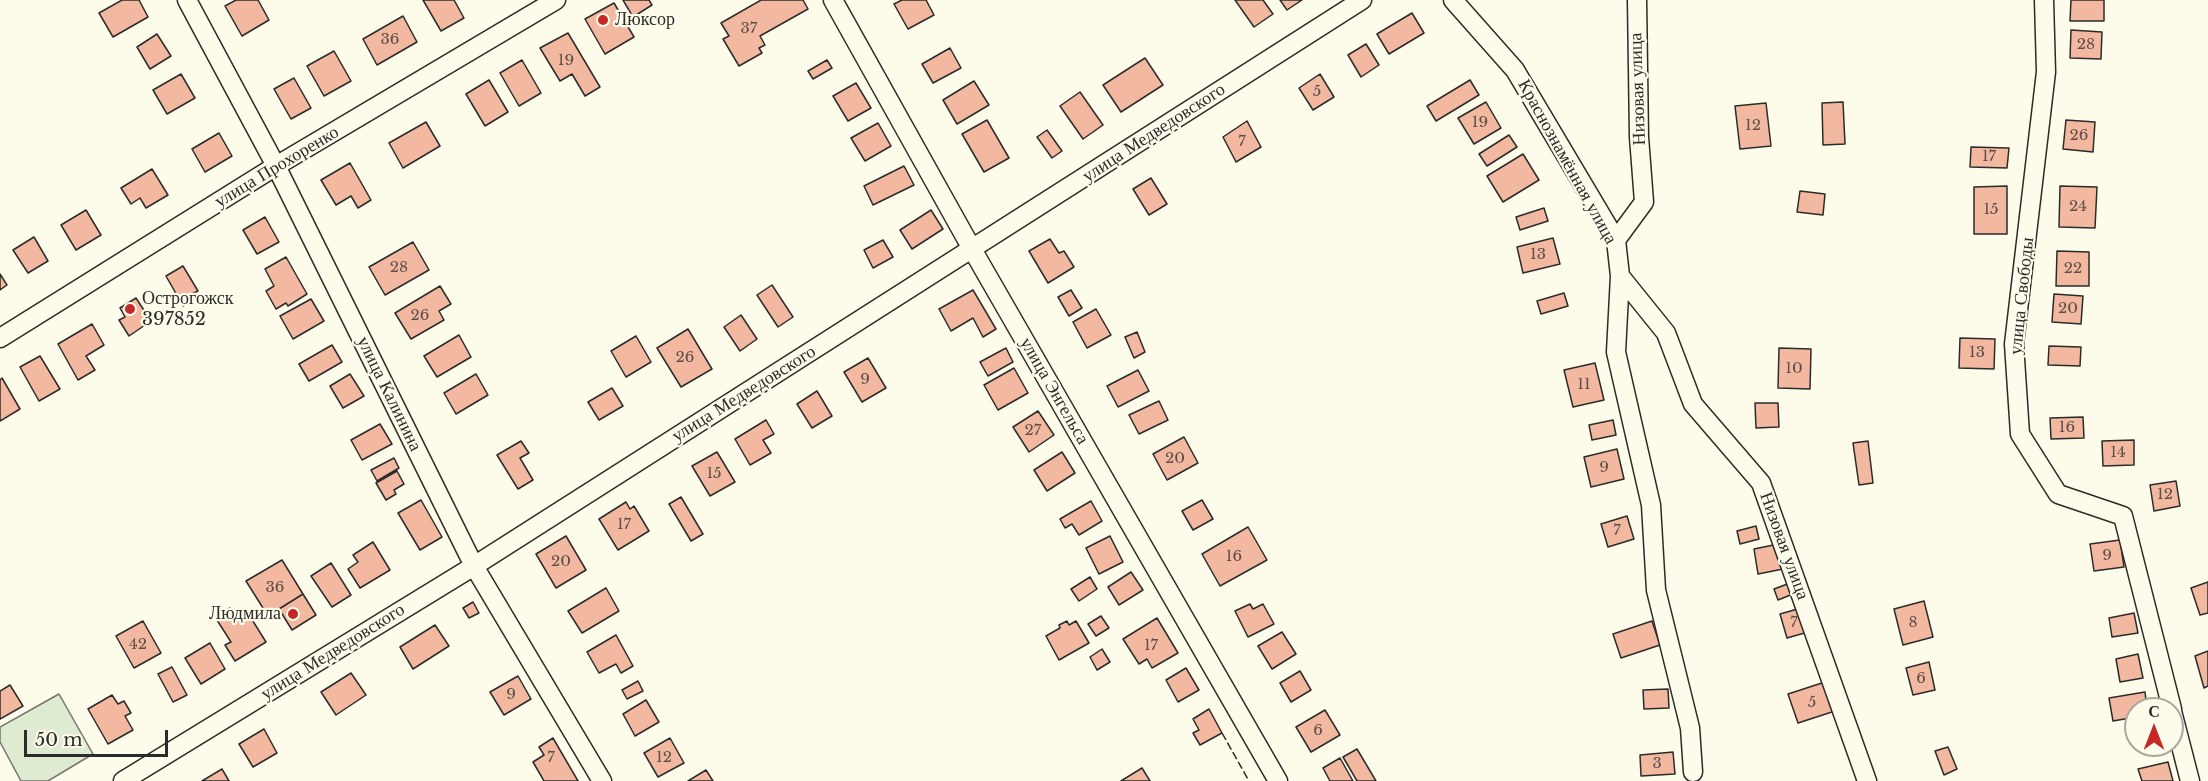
<!DOCTYPE html>
<html>
<head>
<meta charset="utf-8">
<style>
	body { margin:0 }
	#map { position:relative; width:2208px; height:781px; overflow:hidden; background:#fdfbea; font-family:"Libre Baskerville",serif }
	canvas { display:block }
	.north { position:absolute; left:2124px; top:697px; width:60px; height:60px; box-sizing:border-box; background:#fdfbea; border:2px solid #a9a89e; border-radius:50%; rotate:0deg; font-size:16px; font-weight:700; line-height:24px; text-align:center; color:#2b2b2b }
	.north::after { content:''; display:block; margin:auto; width:21px; height:27px; background:#c62828; clip-path:polygon(50% 0,100% 100%,50% 72%,0 100%) }
	.scale { position:absolute; left:24px; top:730px; width:144px; height:27px; box-sizing:border-box; border:3px solid #2b2b2b; border-top:0; padding-left:8px; font-size:18px; line-height:21px; white-space:nowrap; color:#2b2b2b; -webkit-text-stroke:4px #fdfbea; paint-order:stroke }
</style>
</head>
<body>
<div id="map">
<canvas width="2208" height="781"></canvas>
<div class="north">С</div>
<div class="scale">50 m</div>
</div>
<script>
const context = document.querySelector('canvas').getContext('2d');
context.lineJoin = 'round';
function paint(path, color) {
  context.fillStyle = color;
  context.fill(path, 'evenodd');
}
function strokePath(path, color, width, dash) {
  context.strokeStyle = color;
  context.lineWidth = width;
  context.lineCap = dash ? 'butt' : 'round';
  context.setLineDash(dash || []);
  context.stroke(path);
}
function drawText(font, color, halo, rows, align = 'center') {
  context.font = font + ' "Libre Baskerville",serif';
  context.lineWidth = 4.5;
  context.setLineDash([]);
  context.textBaseline = 'middle';
  context.strokeStyle = halo;
  context.fillStyle = color;
  for (const [text, x, y, turn = 0] of rows) {
    context.save();
    context.translate(x, y);
    context.rotate((+turn || 0) * Math.PI / 180);
    context.textAlign = isNaN(turn) ? turn : align;
    if (halo) context.strokeText(text, 0, 0);
    context.fillText(text, 0, 0);
    context.restore();
  }
}
const green = new Path2D(`
	M59,694L93,754L48,781H21L0,742V727Z`);
paint(green, '#deebd1');
strokePath(green, '#74746e', 1.5);
const building = new Path2D(`
	M122,0H139L148,17L113,37L99,13Z
	M236,0H258L269,20L242,36L225,6Z
	M423,0H454L464,18L441,31Z
	M623,0H649L652,5L633,17Z
	M761,0H803L808,9L760,36L765,45L759,48L762,53L739,66L723,39L729,36L721,23Z
	M902,0H926L934,15L908,29L894,4Z
	M1235,0H1263L1273,14L1254,27Z
	M1280,0H1302L1287,10Z
	M2071,0H2104V21H2070Z
	M614,3L634,37L605,54L585,19Z
	M1412,13L1424,33L1389,54L1377,34Z
	M403,16L417,42L377,65L363,39Z
	M2071,30L2102,32L2101,59L2070,58Z
	M568,33L600,87L585,96L572,74L560,81L540,48Z
	M157,34L171,56L150,69L137,47Z
	M1366,44L1379,65L1361,77L1348,55Z
	M950,48L961,68L933,83L922,64Z
	M334,51L351,81L324,96L307,66Z
	M1145,58L1163,85L1121,112L1103,85Z
	M522,60L541,93L519,106L500,73Z
	M827,60L832,68L813,79L808,71Z
	M181,74L195,98L167,114L153,90Z
	M1320,74L1334,97L1313,110L1299,88Z
	M294,78L311,108L291,119L274,89Z
	M489,80L508,112L485,126L466,94Z
	M1470,80L1479,95L1436,121L1427,106Z
	M974,81L989,105L957,124L943,100Z
	M856,83L871,108L848,121L833,96Z
	M1080,92L1103,125L1083,139L1060,106Z
	M1486,102L1501,128L1474,144L1458,118Z
	M1843,102L1845,144L1823,145L1822,103Z
	M1766,103L1771,146L1740,149L1735,106Z
	M987,120L1009,158L984,172L962,134Z
	M2066,120L2095,122L2093,152L2063,149Z
	M1247,121L1261,147L1236,162L1223,137Z
	M426,122L440,146L403,168L389,143Z
	M878,123L891,146L865,161L851,138Z
	M1047,130L1062,151L1052,158L1037,137Z
	M219,133L232,156L205,172L192,149Z
	M1509,135L1517,147L1487,166L1479,154Z
	M1971,147L2009,148L2007,168L1970,167Z
	M1523,154L1539,180L1503,202L1487,176Z
	M350,163L371,200L358,208L351,196L336,205L321,180Z
	M904,166L914,185L873,205L864,186Z
	M152,169L168,195L146,208L140,198L131,204L121,188Z
	M1151,178L1167,204L1149,215L1133,189Z
	M2007,186V234H1974V187Z
	M2060,186L2097,187L2095,228L2059,227Z
	M1800,191L1825,194L1823,215L1797,212Z
	M1544,208L1548,221L1520,230L1516,217Z
	M86,210L101,235L76,250L61,225Z
	M931,210L943,229L912,249L900,230Z
	M265,217L279,242L257,254L243,230Z
	M34,237L48,261L28,273L13,250Z
	M1553,238L1560,264L1523,273L1517,247Z
	M1050,239L1059,253L1064,251L1074,267L1048,283L1029,251Z
	M883,240L893,257L873,268L864,250Z
	M413,242L429,270L385,295L369,267Z
	M2057,251L2089,252V286H2056Z
	M286,257L307,294L288,306L286,303L276,309L266,291L274,286L265,269Z
	M183,266L198,291L187,296L190,302L183,306L166,276Z
	M0,274L7,285L0,290Z
	M772,285L793,317L778,327L757,295Z
	M440,286L451,304L439,311L444,320L411,339L395,313Z
	M973,290L996,329L983,337L973,318L951,331L939,309Z
	M1071,290L1082,308L1069,316L1058,297Z
	M1564,293L1568,306L1541,314L1537,301Z
	M2054,294L2083,296L2081,324L2052,322Z
	M136,298L151,321L129,336L119,320L125,317L120,308Z
	M311,299L324,321L293,339L280,316Z
	M1096,309L1111,335L1087,348L1073,322Z
	M741,315L757,339L740,351L724,327Z
	M92,324L104,345L86,356L95,370L78,380L58,344Z
	M688,329L712,369L681,387L657,348Z
	M1137,332L1145,352L1134,358L1125,337Z
	M459,335L471,357L437,377L424,356Z
	M636,336L651,362L626,377L611,351Z
	M1960,338L1995,339L1994,369L1959,368Z
	M332,345L342,362L309,381L299,364Z
	M2049,346L2081,347L2080,366L2048,365Z
	M1006,348L1013,362L988,376L980,362Z
	M1779,348L1811,349L1810,389L1778,388Z
	M40,356L60,389L39,401L20,367Z
	M868,358L886,388L862,402L844,372Z
	M1595,363L1604,400L1573,407L1564,370Z
	M1014,368L1028,393L998,410L984,385Z
	M1138,370L1149,391L1118,407L1107,386Z
	M350,374L364,396L343,408L330,386Z
	M476,374L488,395L456,414L444,393Z
	M2,378L20,409L0,421V380Z
	M612,388L623,406L599,420L588,402Z
	M817,391L832,416L812,428L797,404Z
	M1159,401L1168,420L1139,434L1129,415Z
	M1755,403H1778L1779,427L1756,428Z
	M1038,411L1054,435L1029,452L1013,427Z
	M2083,417L2084,438L2051,439L2050,418Z
	M766,420L774,434L763,440L771,453L750,465L735,439Z
	M1613,420L1616,435L1592,440L1589,425Z
	M380,424L392,444L362,460L351,440Z
	M1184,437L1198,463L1167,480L1153,454Z
	M2134,440V465L2103,466L2102,441Z
	M521,441L529,453L520,458L533,480L518,489L497,455Z
	M1868,441L1873,483L1859,485L1853,443Z
	M1617,449L1624,479L1591,487L1584,457Z
	M717,452L735,482L710,496L692,466Z
	M1062,452L1075,473L1047,491L1034,470Z
	M394,458L399,468L377,481L371,470Z
	M397,471L404,484L394,490L396,494L386,500L376,483Z
	M2176,481L2180,506L2154,511L2150,485Z
	M681,497L703,534L691,541L669,504Z
	M421,500L442,537L420,550L398,513Z
	M1202,500L1213,519L1193,530L1182,511Z
	M1091,501L1102,521L1079,535L1072,524L1065,528L1060,519Z
	M626,502L630,509L634,506L649,531L618,550L599,519Z
	M1627,516L1634,539L1608,547L1601,524Z
	M1756,526L1759,539L1740,544L1737,531Z
	M1248,527L1267,560L1220,586L1202,554Z
	M566,536L586,570L556,588L536,554Z
	M1110,536L1123,562L1099,574L1086,548Z
	M2120,540L2124,567L2094,571L2090,544Z
	M373,542L390,570L360,588L348,569L358,562L353,555Z
	M1783,543L1788,568L1758,574L1754,549Z
	M282,560L303,594L268,616L246,581Z
	M331,563L351,595L332,607L311,576Z
	M1131,572L1143,590L1119,605L1108,587Z
	M1090,577L1097,589L1079,601L1071,589Z
	M2208,582V613L2200,615L2191,588Z
	M1790,583L1793,594L1778,600L1774,589Z
	M606,588L619,611L582,633L568,611Z
	M303,594L316,615L292,630L279,609Z
	M1924,601L1933,637L1903,645L1894,609Z
	M473,602L479,613L469,618L463,608Z
	M1250,604L1253,609L1263,604L1274,624L1248,637L1235,611Z
	M230,608L235,617L246,610L266,642L235,661L225,645L231,642L215,617Z
	M1801,608L1808,632L1787,638L1780,614Z
	M2134,613L2138,633L2112,637L2109,618Z
	M1101,616L1109,628L1096,636L1088,624Z
	M1157,618L1178,653L1152,668L1147,659L1139,664L1123,639Z
	M143,621L161,653L134,668L116,636Z
	M1067,621L1069,625L1076,621L1089,643L1059,660L1046,636L1060,628L1059,625Z
	M1652,621L1660,645L1621,658L1613,634Z
	M435,625L449,646L413,669L400,647Z
	M1282,632L1296,654L1272,669L1258,646Z
	M616,635L633,666L621,673L616,664L599,673L587,652Z
	M210,643L225,669L201,684L185,658Z
	M1102,649L1110,662L1097,670L1090,657Z
	M2208,651V686L2204,688L2195,656Z
	M2138,654L2143,678L2120,682L2116,659Z
	M1929,662L1935,690L1913,695L1906,668Z
	M172,667L187,695L173,702L158,674Z
	M1186,668L1199,690L1178,702L1166,680Z
	M1300,671L1311,690L1291,702L1280,683Z
	M351,673L366,695L336,715L321,692Z
	M518,676L531,699L504,715L490,692Z
	M638,681L643,691L627,699L622,690Z
	M1825,682L1835,711L1798,723L1788,694Z
	M10,685L23,706L0,719V691Z
	M1668,689L1669,708L1644,709L1643,690Z
	M2145,692L2147,709H2136V717L2113,721L2109,698Z
	M112,695L118,704L124,701L131,713L125,716L133,730L108,744L88,709Z
	M646,700L659,722L635,736L623,714Z
	M1209,709L1222,733L1200,745L1193,733L1199,730L1193,719Z
	M1325,710L1340,735L1311,752L1296,727Z
	M264,729L277,753L253,767L239,744Z
	M553,738L578,781H544L533,762L544,755L539,747Z
	M670,738L684,763L658,777L644,753Z
	M1948,747L1957,769L1944,775L1935,751Z
	M1357,749L1376,781H1357L1343,757Z
	M1673,752L1675,774L1641,776L1640,755Z
	M1340,758L1353,781H1330L1323,768Z
	M2168,762L2173,781H2142L2138,769Z
	M1142,768L1150,781H1121Z
	M222,769L229,781H202Z
	M706,770L713,781H688Z`);
paint(building, '#f2b8a0');
strokePath(building, '#2b2b2b', 1.5);
const minor = new Path2D(`
	M187,0L276,166L474,566L602,781
	M833,0L972,249L1278,781
	M1453,0L1515,70L1616,240L1620,276L1616,352L1651,505L1656,590L1690,728L1693,772
	M2044,0L2046,72L2014,344L2020,434L2058,494L2123,516L2172,709
	M1616,240L1644,202L1639,137L1637,0
	M1620,276L1666,333L1693,404L1761,483L1867,781
	M0,338L276,166L556,0
	M2172,711L2190,781
	M123,781L474,566L1362,0`);
strokePath(minor, '#2b2b2b', 21);
strokePath(minor, '#fdfbea', 18);
strokePath(new Path2D(`
	M1222,733L1249,781`), '#2b2b2b', 1.5, [8, 3]);
for (const [x, y, r, color] of [
	[603,20,6,"#c62828"],
	[130,309,6,"#c62828"],
	[293,614,6,"#c62828"]
]) {
  const dot = new Path2D();
  dot.arc(x, y, r, 0, 2 * Math.PI);
  context.fillStyle = color;
  context.fill(dot);
  strokePath(dot, '#fdfbea', 2);
}
drawText('15px', '#5d4e48', null, [
	["37",749,29],
	["36",390,40],
	["28",2086,45],
	["19",566,61],
	["5",1317,92],
	["19",1480,123],
	["12",1753,126],
	["26",2079,136],
	["7",1242,142],
	["17",1989,157],
	["24",2078,207],
	["15",1991,210],
	["13",1538,255],
	["28",399,268],
	["22",2073,269],
	["20",2068,309],
	["26",420,316],
	["13",1977,353],
	["26",685,358],
	["10",1794,369],
	["9",865,380],
	["11",1584,385],
	["16",2067,428],
	["27",1033,431],
	["14",2118,453],
	["20",1175,459],
	["9",1604,468],
	["15",714,474],
	["12",2165,495],
	["17",624,525],
	["7",1617,531],
	["9",2107,556],
	["16",1234,557],
	["20",561,562],
	["36",275,588],
	["7",1794,623],
	["8",1913,623],
	["42",138,645],
	["17",1151,646],
	["6",1921,679],
	["9",511,695],
	["5",1812,703],
	["6",1318,731],
	["7",551,758],
	["12",664,758],
	["3",1657,764]
]);
drawText('18px', '#2b2b2b', '#fdfbea', [
	["Люксор",615,20],
	["Острогожск",142,299],
	["397852",142,320],
	["Людмила",281,614,"right"]
], 'left');
drawText('18px', '#2b2b2b', '#fdfbea', [
	["Низовая улица",1638,89,-92],
	["улица Медведовского",1154,133,-33],
	["Краснознамённая улица",1567,162,61],
	["улица Прохоренко",277,167,-31],
	["улица Свободы",2022,296,-84],
	["улица Энгельса",1054,391,60],
	["улица Калинина",389,394,64],
	["улица Медведовского",744,394,-32],
	["Низовая улица",1784,546,70],
	["улица Медведовского",333,652,-32]
]);
</script>
</body>
</html>
